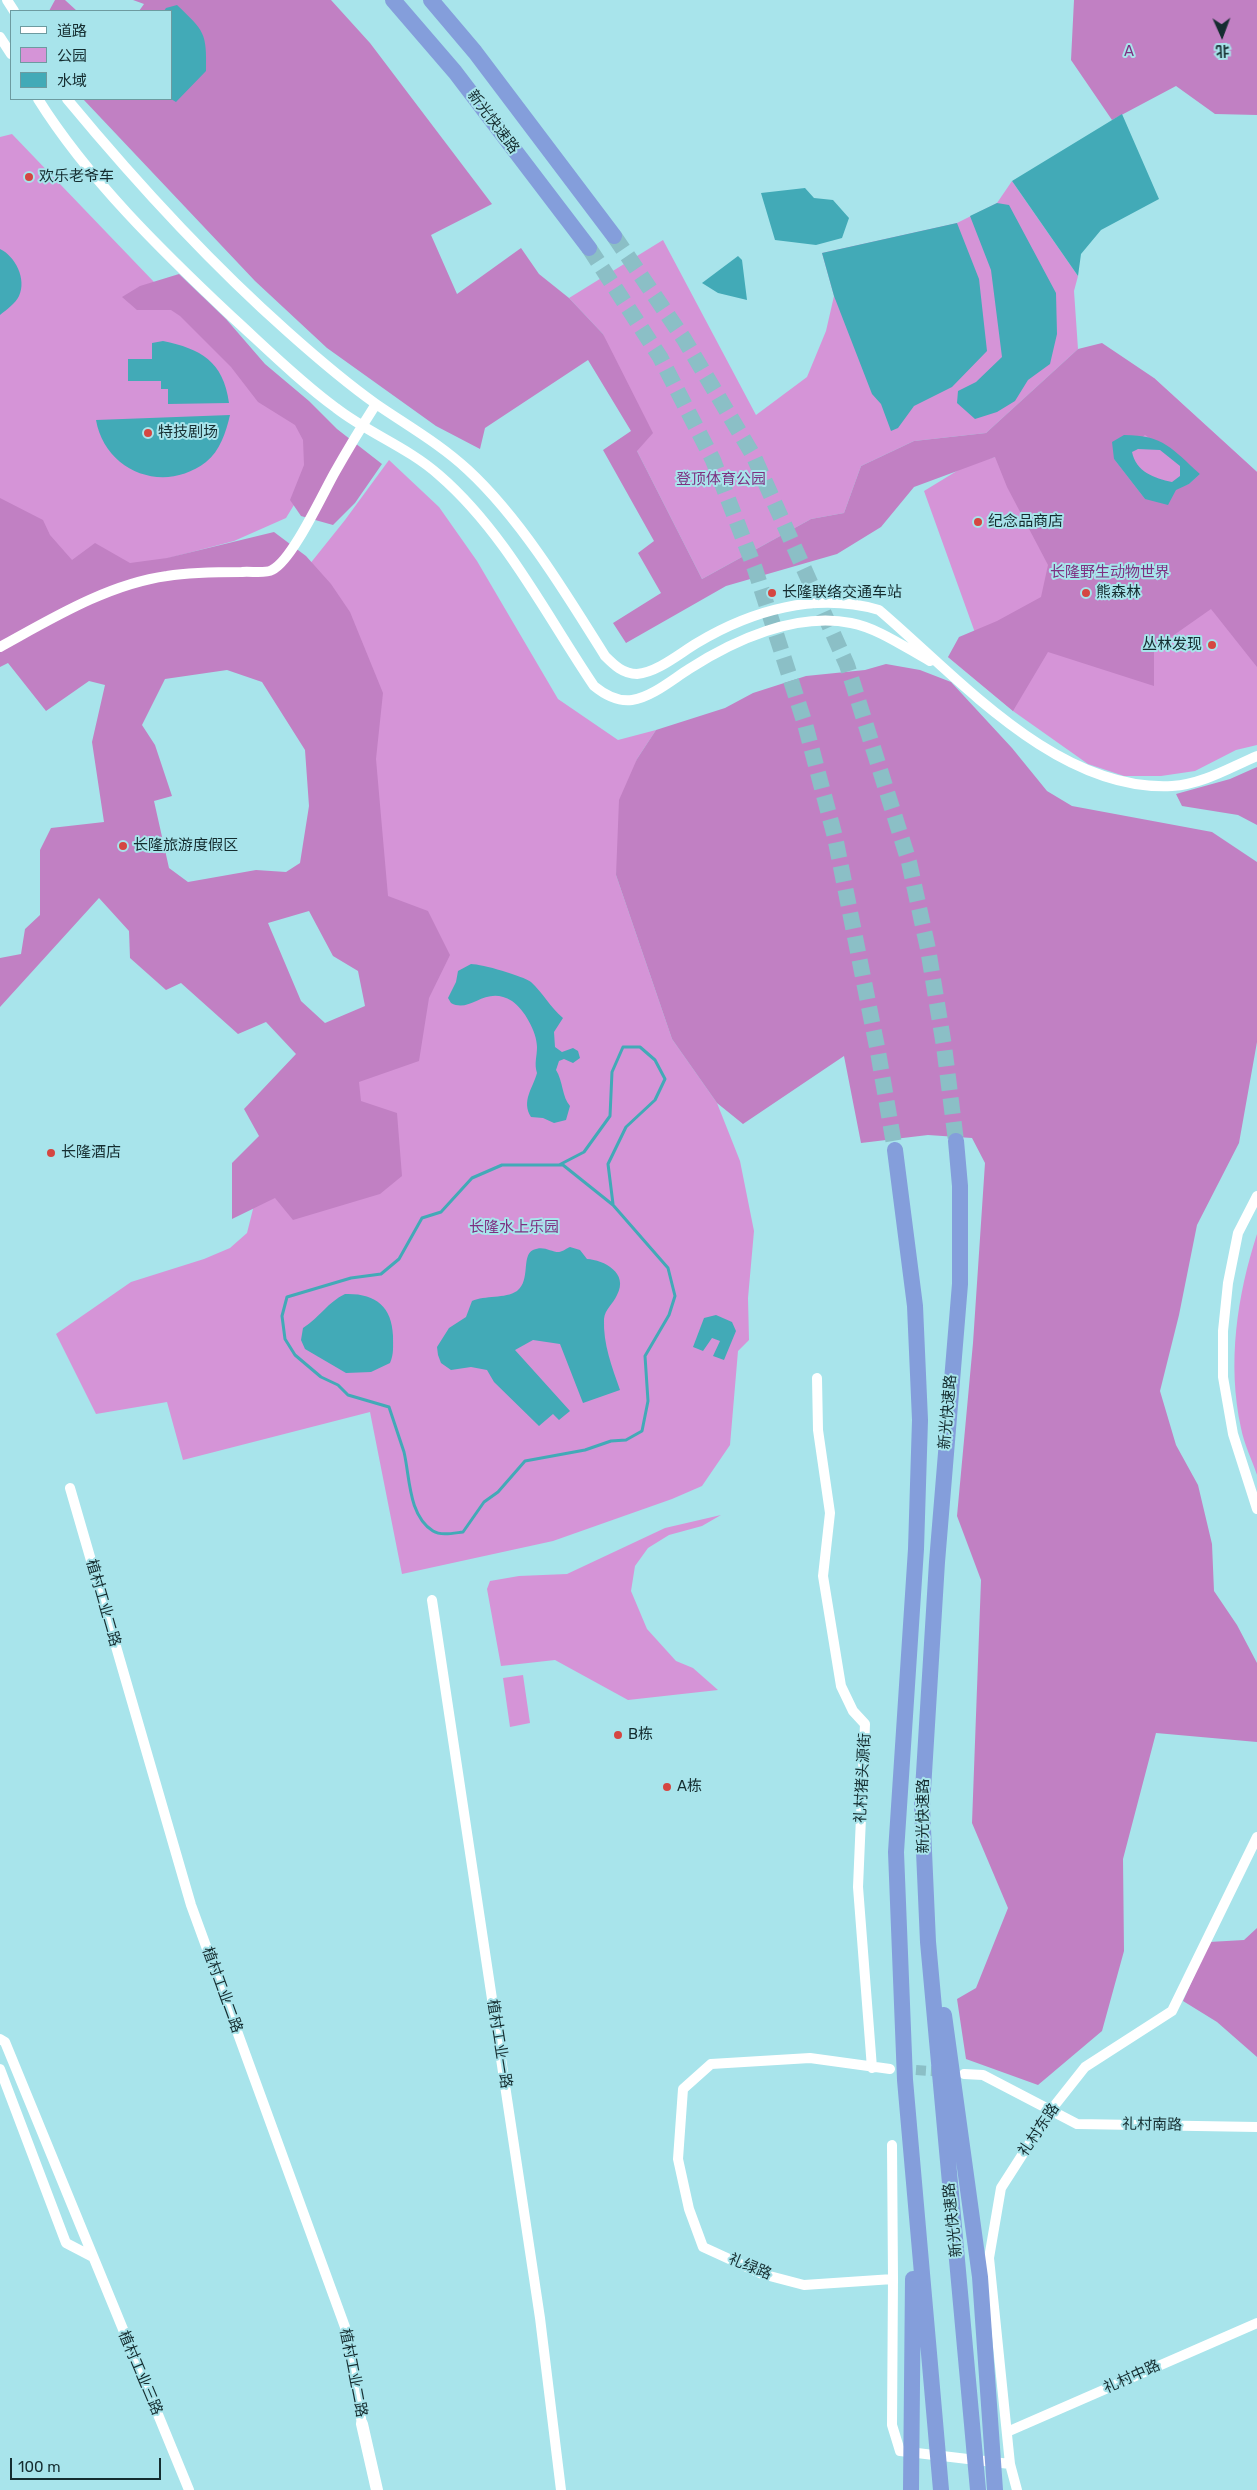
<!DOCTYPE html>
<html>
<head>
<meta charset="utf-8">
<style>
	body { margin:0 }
	#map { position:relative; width:1257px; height:2490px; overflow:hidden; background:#a8e4eb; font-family:Rubik,"Noto Sans SC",sans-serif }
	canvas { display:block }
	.legend { position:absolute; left:10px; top:10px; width:162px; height:90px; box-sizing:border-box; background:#a8e4eb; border:1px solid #6d9ba0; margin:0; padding:6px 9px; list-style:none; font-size:15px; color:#152d30 }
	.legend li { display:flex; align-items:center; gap:10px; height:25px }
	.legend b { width:25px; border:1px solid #6d9ba0 }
	.north { position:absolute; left:1197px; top:10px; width:50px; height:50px; -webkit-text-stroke:4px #a8e4eb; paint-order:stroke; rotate:178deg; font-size:14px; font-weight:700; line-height:20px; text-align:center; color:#152d30 }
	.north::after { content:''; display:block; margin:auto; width:18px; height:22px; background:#152d30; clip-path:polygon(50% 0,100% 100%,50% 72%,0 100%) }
	.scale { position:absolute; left:10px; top:2458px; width:151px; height:22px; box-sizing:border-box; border:2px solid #152d30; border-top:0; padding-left:6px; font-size:15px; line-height:18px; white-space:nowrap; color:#152d30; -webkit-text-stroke:4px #a8e4eb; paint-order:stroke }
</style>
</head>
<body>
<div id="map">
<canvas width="1257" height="2490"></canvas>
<ul class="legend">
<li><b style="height:6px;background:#fff"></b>道路</li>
<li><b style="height:14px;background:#d594d7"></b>公园</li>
<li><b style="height:14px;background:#42aab7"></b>水域</li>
</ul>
<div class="north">北</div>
<div class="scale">100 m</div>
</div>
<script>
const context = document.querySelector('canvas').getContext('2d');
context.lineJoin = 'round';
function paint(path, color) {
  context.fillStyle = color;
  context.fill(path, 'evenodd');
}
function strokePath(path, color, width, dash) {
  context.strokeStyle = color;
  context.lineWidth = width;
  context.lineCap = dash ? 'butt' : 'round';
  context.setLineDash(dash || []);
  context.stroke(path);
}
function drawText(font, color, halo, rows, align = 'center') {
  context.font = font + ' Rubik,"Noto Sans SC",sans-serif';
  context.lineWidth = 4;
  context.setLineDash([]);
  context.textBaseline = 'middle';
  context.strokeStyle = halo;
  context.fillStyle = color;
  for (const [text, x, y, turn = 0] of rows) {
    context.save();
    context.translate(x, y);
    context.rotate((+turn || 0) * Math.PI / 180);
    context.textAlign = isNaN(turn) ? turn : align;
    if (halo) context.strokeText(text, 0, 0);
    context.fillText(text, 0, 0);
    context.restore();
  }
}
paint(new Path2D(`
	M12,134L154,282L302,422L311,477L286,518L234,541L81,581L0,621V137Z
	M1012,181L1078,276L1074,291L1078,349L986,433L914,441L861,466L844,513L811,519L702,579L637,451L603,334L569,298L663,240L756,415L807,377L826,331L834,296L822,253L957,223L997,203Z
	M1154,378L1257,472V745L1236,750L1195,771L1161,776H1124L1088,764L1013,711L948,657L978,641L924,491L965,466L1044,442L1123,380Z
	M389,460L439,507L477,561L558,699L618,740L656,730L637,759L616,875L672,1039L717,1103L740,1161L754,1231L748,1298L749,1340L738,1351L730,1445L702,1486L672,1499L553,1541L402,1574L370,1412L183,1460L167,1402L96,1414L56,1334L131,1282L204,1259L230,1248L247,1233L254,1205L377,1013L301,575L345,520Z
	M1257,1234V1475C1252,1460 1244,1444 1241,1428C1227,1363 1237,1296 1257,1234Z
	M721,1515L702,1526L669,1535L648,1548L635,1566L631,1591L647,1629L676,1661L693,1668L718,1690L628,1700L555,1660L501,1666L487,1589L490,1581L519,1576L567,1574L665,1528Z
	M523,1675L530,1723L510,1727L503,1678Z`), '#d594d7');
paint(new Path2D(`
	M55,0H65L77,11H49Z
	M133,0H331L370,43L492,204L431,235L457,294L521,248L539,274L569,298L603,334L653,433L637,451L702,579L811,519L844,513L861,466L914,441L986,433L1078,349L1102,343L1154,378L1257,472V667L1211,609L1154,649V686L1048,652L1013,711L948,657L959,637L997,621L1041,597L1048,565L1007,487L995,457L914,487L881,527L837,554L726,586L626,643L613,623L661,593L638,553L654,541L603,450L631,431L588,360L485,428L480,449L436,426L327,348L255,281L83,99H171V11H139L144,4ZM1145,435L1200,474L1189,484L1145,499L1114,459Z
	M1074,0H1257V115L1215,114L1176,86L1112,120L1071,60Z
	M179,274L226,319L265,364L309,401L337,429L382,464L355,503L333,525L301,516L290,500L304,465L303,440L295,425L258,402L231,367L180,316L171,310H137L122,297L140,286Z
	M0,498L43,520L50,535L72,560L95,543L130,563L167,558L274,532L306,556L331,584L350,612L383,693L376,759L388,896L428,911L450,955L429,998L419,1061L359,1082L361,1101L397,1113L402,1176L380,1194L293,1220L275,1198L232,1219V1163L259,1136L244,1109L296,1054L266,1022L238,1034L181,983L166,990L130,958L129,931L99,898L0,1007V958L21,954L25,929L40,915V850L51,828L104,822L92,742L105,685L89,681L46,711L8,663L0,667ZM227,670L262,682L305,750L309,806L300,863L286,872L256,870L188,882L169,868L154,801L172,796L155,745L142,725L165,679ZM309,911L333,956L358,971L365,1006L325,1023L301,1001L268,923Z
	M886,664L920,670L951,682L1012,748L1047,791L1072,806L1212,832L1257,862V1042L1239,1143L1197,1225L1179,1315L1160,1391L1176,1445L1198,1485L1212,1544L1214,1591L1237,1625L1257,1663V1742L1156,1733L1123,1859L1124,1951L1102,2031L1038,2085L966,2059L957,1999L976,1988L1008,1908L972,1823L981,1580L957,1516L973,1343L985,1163L972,1138L928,1135L861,1143L844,1056L743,1124L717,1103L672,1039L616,875L619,800L637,759L656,730L725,708L753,693L806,676L865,670Z
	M1257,767V825L1238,815L1182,806L1176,794L1230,779Z
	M1257,1928V2057L1217,2022L1183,2001L1209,1942L1244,1940Z`), '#c180c3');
paint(new Path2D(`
	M177,5C204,31 207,32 206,71L176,102L171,99V11H164L166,8Z
	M1122,114L1159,199L1101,230L1081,254L1078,276L1012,181Z
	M805,188L814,198L833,200L849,218L842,238L816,245L775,240L761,193Z
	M997,203L1009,205L1056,293L1057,334L1050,364L1028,380L1015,401L997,412L975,419L957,403L958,391L976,382L1002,357L991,270L970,216Z
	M957,223L979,279L987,351L952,387L914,406L898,428L891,431L881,404L872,394L834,296L822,253Z
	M0,249C15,256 27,279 19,296C16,303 6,310 0,315Z
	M738,256L742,260L747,300L718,293L702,283Z
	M163,341C201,349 223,361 229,403L168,404V389H161V381H128V359H152V343Z
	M230,415C226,432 220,451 206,462C163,495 105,471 96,420Z
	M1124,435C1164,435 1172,449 1200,474L1189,484L1176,490L1168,505L1145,499L1114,459L1112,442ZM1138,449L1160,450L1180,466V476L1172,482C1154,478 1136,472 1132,452Z
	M471,964C482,964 523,976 531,982C543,993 550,1007 563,1018L554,1032L555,1047L562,1052L573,1048L578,1051L580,1058L573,1063L564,1059L559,1061L556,1070C563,1081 562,1097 570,1106L566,1120L554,1123L543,1118L531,1117C521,1101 533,1088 537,1073C534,1063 537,1057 537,1047C537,1032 524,1009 512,1001C485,984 471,1014 451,1003L448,998L456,982L458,971Z
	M570,1247L580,1250L587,1259C604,1260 629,1273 617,1295C613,1304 605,1309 604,1319C603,1344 612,1367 620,1390L583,1403L560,1344L533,1340L515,1350L570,1411L559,1420L553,1414L539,1426L494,1382L487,1370L471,1367L451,1370L441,1363L438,1355L437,1347L449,1328L466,1317L472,1301C485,1295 505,1299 517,1291C531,1280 521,1256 533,1250C544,1245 550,1252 559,1252C562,1252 567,1248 570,1247Z
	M345,1294C375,1293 392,1306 393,1336C393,1346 394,1354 390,1363L371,1372L346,1373L305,1349L301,1340L303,1328C320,1317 328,1302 345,1294Z
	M716,1315L732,1322L736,1331L724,1360L713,1356L720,1341L712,1338L703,1351L693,1347L704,1318Z`), '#42aab7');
strokePath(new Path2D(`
	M502,1165H563L613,1205L668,1268L675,1296L669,1315L645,1356L648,1401L642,1431L626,1440L611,1441L585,1450L525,1461L498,1492L484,1502L463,1532C454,1533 441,1536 433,1531C408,1515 410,1477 404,1452C399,1437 394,1422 389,1407L348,1395L338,1385L321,1377L295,1355L285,1339L282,1316L287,1297L351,1278L381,1274L399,1259L422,1218L441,1212L472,1178Z
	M559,1165L584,1152L610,1116L612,1072L623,1047H640L655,1060L665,1079L655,1100L626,1127L608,1164L613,1204`), '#42aab7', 3);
strokePath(new Path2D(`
	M901,2069L944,2072`), '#8bbfc6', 10, [10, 5]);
strokePath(new Path2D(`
	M614,236L684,339L753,455L847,665L909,862L928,949L944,1046L956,1141
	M589,248L660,357L713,460L755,569L805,724L835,837L878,1052L895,1150`), '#8bbfc6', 16, [16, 8]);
strokePath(new Path2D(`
	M7,0L14,11
	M0,37L11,54
	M38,99C88,179 162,251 231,316C265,347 299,381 336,408C368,433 409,448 439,475C505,532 546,615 594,686C605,695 617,702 632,700C652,697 673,679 689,669C734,640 796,612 851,623C878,628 906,648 930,661
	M67,99C135,181 208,261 288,332C316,357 345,382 376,404C408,426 440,444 468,470C521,519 567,595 605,656C614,665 623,674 637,674C658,672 680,653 697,643C752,610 816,592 879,610C959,678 1057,792 1172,786C1203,784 1229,768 1257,756
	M0,647C51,619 108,584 167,576C192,572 217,572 242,572C251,571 265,574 272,570C292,561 323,493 335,472C348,449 362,426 376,404
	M1257,1196L1238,1233L1228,1283L1223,1331V1377L1233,1434L1257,1509
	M817,1378L818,1430L830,1513L823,1576L841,1686L853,1711L865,1724L858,1887L872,2068
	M70,1488L191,1905L345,2327L362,2424
	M432,1600L540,2318L561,2490
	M0,2039L5,2042L189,2490
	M0,2069L66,2243L91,2256
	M890,2069L810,2058L711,2064L683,2089L678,2159L689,2209L703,2247L762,2274L804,2285L893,2279L892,2425L900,2451L1010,2464
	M964,2074L983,2075L1077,2124L1257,2127
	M892,2145L893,2279
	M1007,2432L1257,2323
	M1017,2490L1010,2464L989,2258L1001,2188L1051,2110L1085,2067L1172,2011L1257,1837`), '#fff', 10);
strokePath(new Path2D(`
	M362,2424L377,2490`), '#fff', 12);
strokePath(new Path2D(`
	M393,0L455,72L589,248
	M431,0L475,52L614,236
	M956,1141L960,1186V1284L937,1562L922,1806L928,1942L978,2490
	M895,1150L915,1306L920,1420L916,1549L896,1852L905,2080L941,2490
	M944,2015L980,2277L995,2490
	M911,2490L913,2279`), '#849edb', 16);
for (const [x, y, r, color] of [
	[29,177,5,"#d54641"],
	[148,433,5,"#d54641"],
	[978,522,5,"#d54641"],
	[772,593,5,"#d54641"],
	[1086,593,5,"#d54641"],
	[1212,645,5,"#d54641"],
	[123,846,5,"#d54641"],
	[51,1153,5,"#d54641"],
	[618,1735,5,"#d54641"],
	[667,1787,5,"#d54641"]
]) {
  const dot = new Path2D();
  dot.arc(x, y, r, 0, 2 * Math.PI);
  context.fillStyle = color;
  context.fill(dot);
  strokePath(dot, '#a8e4eb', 2);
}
drawText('15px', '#7e3081', '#a8e4eb', [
	["A",1129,52],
	["登顶体育公园",721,480],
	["长隆野生动物世界",1110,573],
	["长隆水上乐园",514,1228]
]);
drawText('15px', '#152d30', '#a8e4eb', [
	["新光快速路",493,122,53],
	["新光快速路",948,1412,-85],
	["植村工业二路",103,1603,74],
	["礼村猪头源街",863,1778,-87],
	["新光快速路",924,1816,-90],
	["植村工业二路",222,1990,70],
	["植村工业一路",499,2044,81],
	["礼村南路",1152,2125,1],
	["礼村东路",1039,2130,-56],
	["新光快速路",953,2220,-96],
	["礼绿路",750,2267,22],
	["植村工业三路",140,2373,67],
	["植村工业二路",353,2373,79],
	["礼村中路",1132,2377,-24]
]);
drawText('15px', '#152d30', '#a8e4eb', [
	["欢乐老爷车",39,177],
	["特技剧场",158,433],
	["纪念品商店",988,522],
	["长隆联络交通车站",782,593],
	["熊森林",1096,593],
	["丛林发现",1202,645,"right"],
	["长隆旅游度假区",133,846],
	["长隆酒店",61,1153],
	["B栋",628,1735],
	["A栋",677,1787]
], 'left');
</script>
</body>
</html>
